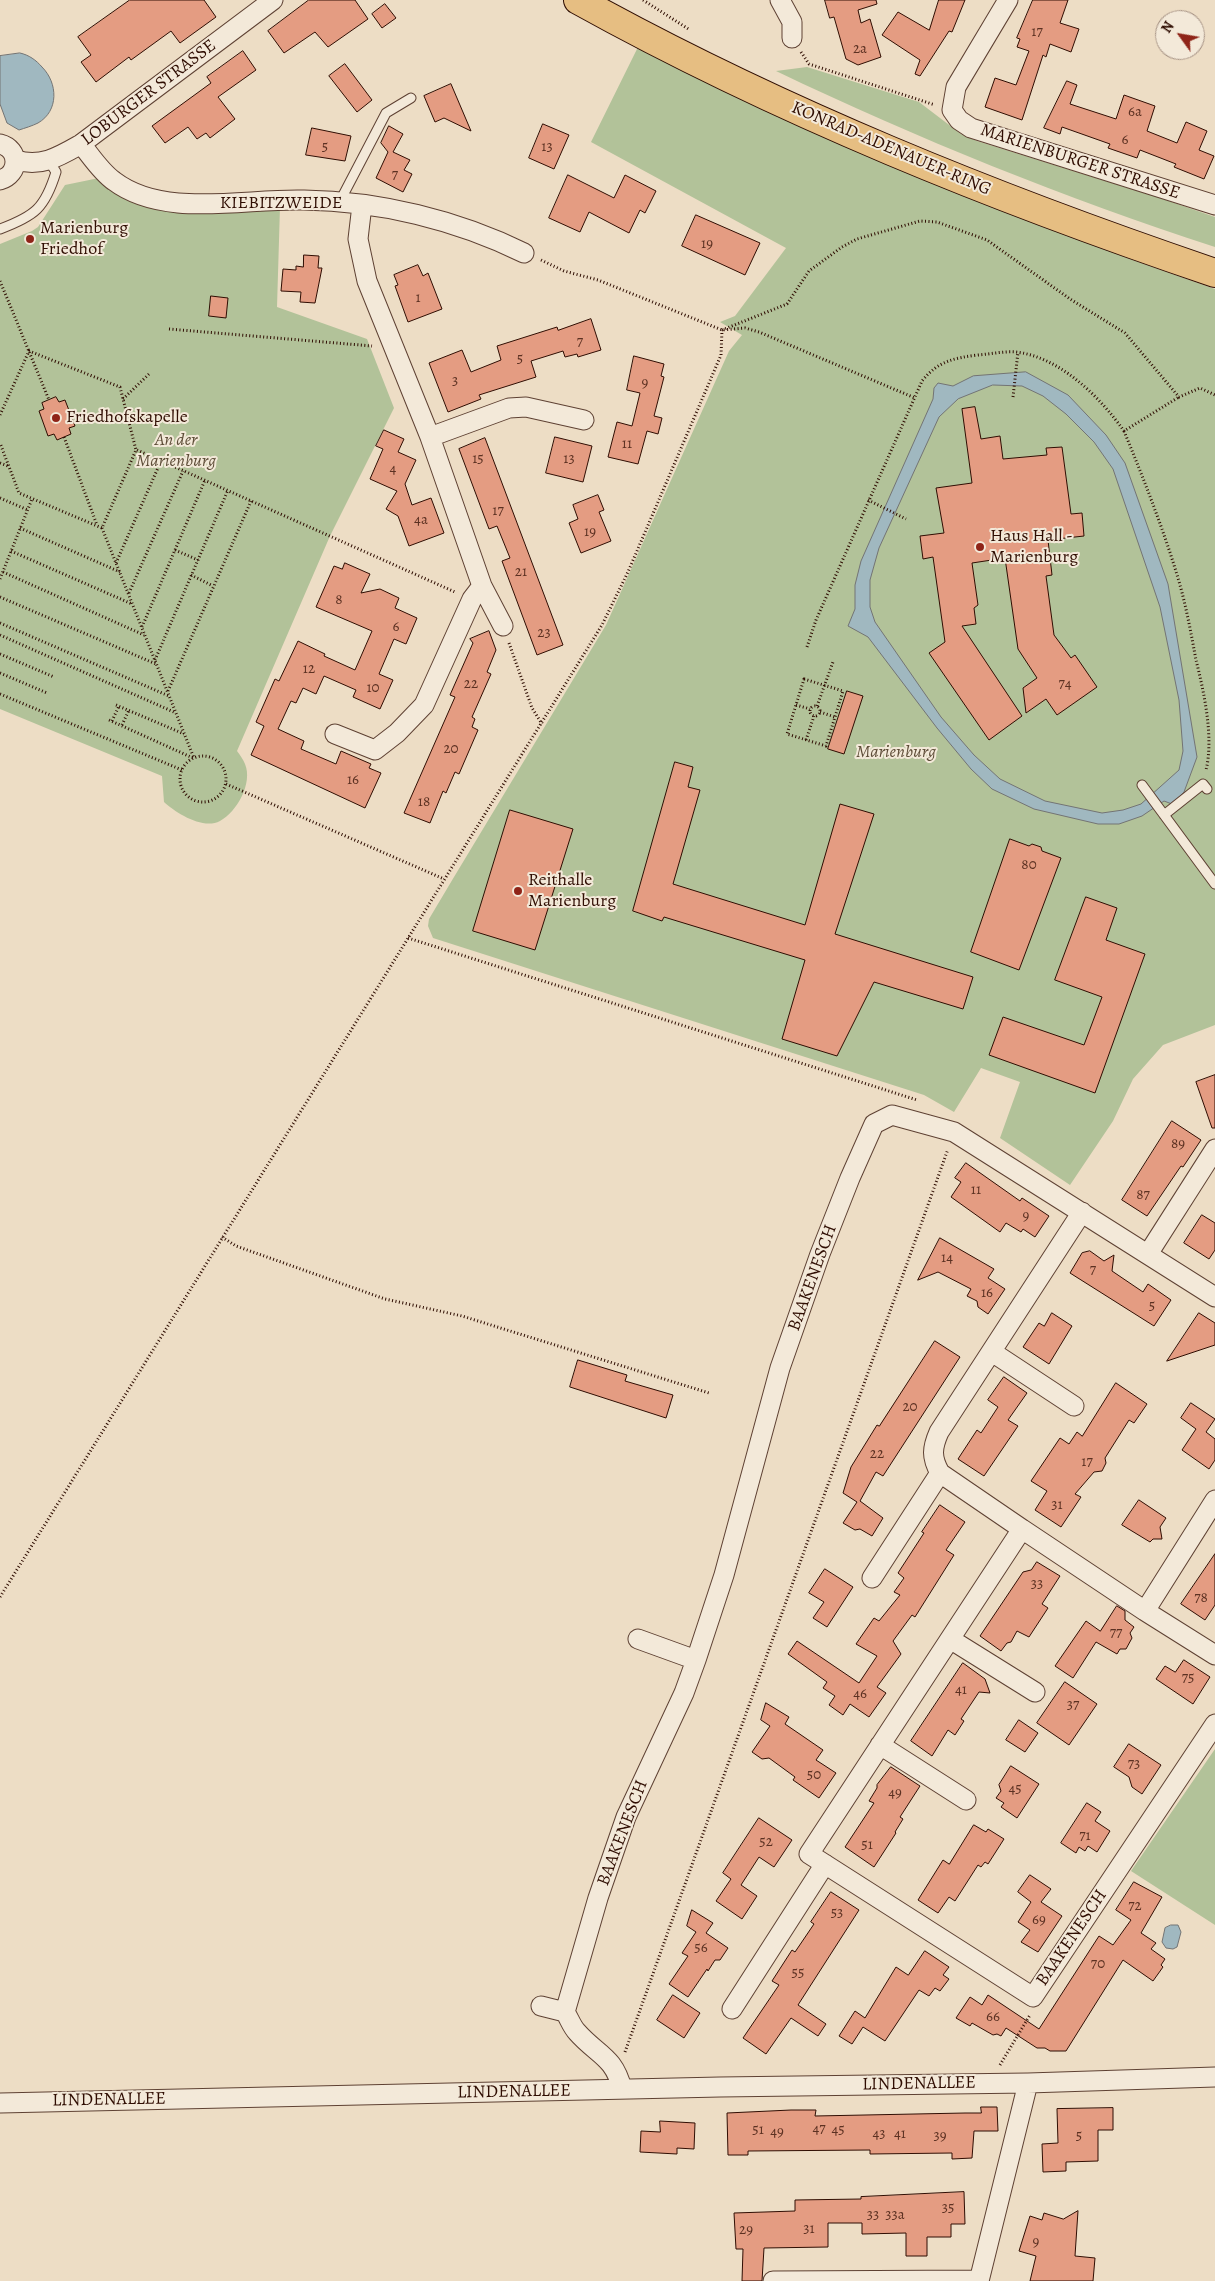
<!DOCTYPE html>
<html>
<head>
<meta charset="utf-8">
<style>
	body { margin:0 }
	#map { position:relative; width:1215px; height:2281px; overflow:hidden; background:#edddc5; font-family:Alegreya,serif }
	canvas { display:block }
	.north { position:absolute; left:1155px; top:10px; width:50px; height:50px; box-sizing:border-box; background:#f3e9d9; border:1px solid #a59183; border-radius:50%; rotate:302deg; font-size:14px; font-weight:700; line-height:20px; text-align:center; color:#2f0d02 }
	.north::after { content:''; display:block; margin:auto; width:18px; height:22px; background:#8f2418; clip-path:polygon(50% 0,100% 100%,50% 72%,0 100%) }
</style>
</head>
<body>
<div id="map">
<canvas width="1215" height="2281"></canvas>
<div class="north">N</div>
</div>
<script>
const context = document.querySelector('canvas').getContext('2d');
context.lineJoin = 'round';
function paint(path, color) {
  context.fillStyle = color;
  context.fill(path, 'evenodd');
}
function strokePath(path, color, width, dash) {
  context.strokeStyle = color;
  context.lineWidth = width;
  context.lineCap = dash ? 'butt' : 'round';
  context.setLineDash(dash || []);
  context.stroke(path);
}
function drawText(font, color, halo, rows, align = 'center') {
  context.font = font + ' Alegreya,serif';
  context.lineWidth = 4;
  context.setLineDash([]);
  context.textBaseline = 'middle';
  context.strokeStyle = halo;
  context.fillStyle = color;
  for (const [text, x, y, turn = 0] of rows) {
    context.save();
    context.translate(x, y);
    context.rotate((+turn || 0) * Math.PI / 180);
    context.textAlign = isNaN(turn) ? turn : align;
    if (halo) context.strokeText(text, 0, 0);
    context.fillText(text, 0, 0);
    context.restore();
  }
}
paint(new Path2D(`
	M639,45L978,199L1130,259L1215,289V1025L1163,1045L1133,1079L1113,1121L1070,1185L1000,1138L1020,1082L981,1068L954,1112L924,1095L433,938L428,926L429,919L454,877L606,625L729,351L742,335L720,322L735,316L786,248L591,142Z
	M807,67L919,102L961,134L977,141L1160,198L1215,217V247C1065,198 918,139 776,71Z
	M99,178C106,184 114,193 123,198C160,220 237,209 280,207L277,307L367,339L394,408L330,536L237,751C240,755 243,759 245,764C253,783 237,812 220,821C203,830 176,813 164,802L162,776L0,709V244L32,231L38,227L65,185Z
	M1215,1749V1925L1131,1871Z`), '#b2c299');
const water = new Path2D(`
	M20,53C29,55 36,60 42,67C58,83 59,111 38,123C32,126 25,128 19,130L7,123L0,104V56Z
	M1026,372L1068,395L1106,435L1125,463L1168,584L1197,757L1184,792L1172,804L1164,801L1142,816L1119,824H1098L1034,809L992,789L971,769L937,728L868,637L848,626L855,609V585L861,561L933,399L934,388L938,383L953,386L973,376ZM993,385L1022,386L1043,396L1066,414L1094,442L1113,469L1160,607L1179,700L1183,751L1179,770L1141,804L1123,810L1102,813L1045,801L1000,779L974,755L941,717L875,622L870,607V580L879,548L939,417L958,399Z
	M1171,1925H1178L1181,1932L1177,1947L1173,1949L1166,1948L1162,1942L1165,1928Z`);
paint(water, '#a0b8c0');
strokePath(water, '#737474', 1);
const building = new Path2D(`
	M130,0H204L216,17L180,43L171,31L131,60L129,57L96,82L81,62L91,55L78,37Z
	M309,0H355L368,19L328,47L315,32L284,53L268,31Z
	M825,0H876L877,4L858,10L861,23L870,19L881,57L858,65L846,59L834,17L830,18Z
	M939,0H965L952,32L949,31L920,76L915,74L920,60L882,35L898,12L929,30Z
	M1033,0H1068L1060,23L1079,29L1071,52L1050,44L1046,57L1043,55L1022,120L985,107L995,78L1016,85L1029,51L1017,47L1020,39L1017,38Z
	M385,4L396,18L382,28L372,14Z
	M243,51L256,70L218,97L235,119L210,138L206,133L197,139L188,127L165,143L152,126L211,83L207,77Z
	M345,64L372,100L357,112L329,76Z
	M1067,81L1077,85L1070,104L1116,119L1124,95L1155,106L1147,131L1177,143L1186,122L1207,131L1199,150L1214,156L1204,179L1174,167L1176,164L1140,150L1137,158L1108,148L1110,144L1062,127L1060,134L1044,128Z
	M451,84L471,131L444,118L435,122L424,96Z
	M543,124L569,135L554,169L529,158Z
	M389,126L403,134L393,152L410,160L404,170L412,174L403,192L376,178L388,152L381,143Z
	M312,128L351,136L345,161L306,155Z
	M568,175L614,198L625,175L656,191L645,213L640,210L629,233L589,212L580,232L549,218Z
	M696,215L760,243L745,275L682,246Z
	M304,255L319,256L318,268H322L315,303L300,302L301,292L281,291L283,269L296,270V266L303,267Z
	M418,265L423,276L428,273L442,309L408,322L395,286L398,285L394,275Z
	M211,296L228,298L226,318L209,316Z
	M591,319L601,350L578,357L577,354L565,357L563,351L531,361L536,377L479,395L481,399L448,412L429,363L462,350L471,372L501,360L497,346L557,327L558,330Z
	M634,356L664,364L661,376L664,377L654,416L662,418L658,434L647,431L638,464L608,457L617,422L632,426L640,393L627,390Z
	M56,397L59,402L65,400L75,426L69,428L71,434L57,440L54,434L48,436L39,411L44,409L42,403Z
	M975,407L981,439L1000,436L1003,459L1047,455L1046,448L1062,447L1071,514L1082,513L1084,536L1048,540L1052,575L1046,576L1054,635L1071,658L1075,655L1097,687L1057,715L1046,699L1026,713L1023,688L1037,678L1018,649L1005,558L972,563L978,605L974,608L976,624L962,626L1022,716L989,740L929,653L945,642L933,557L923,559L920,536L944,533L936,488L972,483L962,409Z
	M384,430L404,439L398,452L416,460L405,484L412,505L431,498L444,533L409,546L398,516L386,509L397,491L370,479L383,449L376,446Z
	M555,437L592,446L583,482L546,473Z
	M485,438L563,645L537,655L502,561L510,558L497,526L489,529L459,449Z
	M598,495L604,510L599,512L611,541L581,553L569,523L578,519L573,505Z
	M345,563L370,574L361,593L380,589L399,598L395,608L417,618L406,644L394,639L379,674L393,680L380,709L353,697L356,690L324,676L316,694L303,688L296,703L291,701L278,729L304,741L301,749L336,764L341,751L371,764L369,768L381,773L365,808L251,755L264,726L256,722L275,679L279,681L298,641L325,654L324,656L355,670L372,631L316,607L334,566L342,569Z
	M489,631L496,650L487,672L491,674L472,717L475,719L472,727L478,730L459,774L455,772L446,793L443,791L430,823L404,813L455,697L450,695L473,643L470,639Z
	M847,691L863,696L844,754L828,749Z
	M675,762L693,767L688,787L700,790L673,884L805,925L840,804L874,814L835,934L973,977L963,1009L874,982L837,1056L782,1039L805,960L664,917L662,921L633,911Z
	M510,810L573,829L535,950L473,931Z
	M1010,839L1029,846L1032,844L1041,847L1042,851L1061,858L1019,970L971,952Z
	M1086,897L1117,908L1106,940L1145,954L1095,1093L989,1055L1003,1017L1084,1045L1102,997L1055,980Z
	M1215,1075V1128H1212L1196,1082Z
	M1172,1121L1201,1140L1183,1167L1181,1166L1147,1216L1122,1200Z
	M966,1163L1020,1201L1022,1198L1049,1216L1035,1237L1023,1229L1021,1232L1006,1223L1000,1232L951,1197L961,1182L955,1178Z
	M1202,1215L1215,1223V1250L1209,1259L1184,1243Z
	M940,1238L994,1269L988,1278L1005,1289L988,1314L978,1307L977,1301L967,1296L971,1289L938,1272L918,1280Z
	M1090,1251L1104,1261L1114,1255L1112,1271L1143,1292L1148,1284L1171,1300L1154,1326L1070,1273L1082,1253Z
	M1052,1313L1072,1326L1049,1364L1023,1347L1039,1323L1044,1326Z
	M1199,1313L1215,1323V1345L1167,1361Z
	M935,1341L960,1357L883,1476L876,1472L860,1501L883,1518L872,1536L860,1529L855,1530L843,1523L857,1502L843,1493L851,1467L877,1425L879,1426Z
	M578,1360L627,1375L625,1381L673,1395L666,1418L570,1387Z
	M1004,1377L1027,1393L1008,1420L1018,1426L984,1476L958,1459L977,1430L981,1433L998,1407L988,1400Z
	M1116,1383L1147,1404L1134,1423L1129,1420L1105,1458L1106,1463L1102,1471L1094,1472L1075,1494L1081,1497L1061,1527L1035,1510L1047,1491L1031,1481L1060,1438L1069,1444L1077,1432L1082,1436Z
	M1191,1403L1215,1419L1206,1432L1215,1439V1460L1209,1469L1182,1450L1196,1429L1181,1418Z
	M1139,1500L1166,1518L1160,1527L1162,1539H1153L1150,1542L1122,1525Z
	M940,1505L965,1522L946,1550L954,1555L915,1617L912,1615L893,1641L901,1654L877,1687L886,1693L869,1717L850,1704L843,1715L829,1705L835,1696L823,1688L827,1682L788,1654L797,1641L859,1683L877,1656L856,1644L874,1618L879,1621L900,1595L894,1592L904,1578L898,1573L924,1533L922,1532Z
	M1215,1554V1605L1205,1620L1181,1604Z
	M1037,1562L1060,1576L1042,1604L1048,1608L1029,1637L1017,1631L1011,1642L1007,1643L1001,1651L980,1636L1023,1572L1031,1570Z
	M825,1569L853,1587L827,1627L813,1618L824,1602L809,1593Z
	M1117,1606L1125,1611V1620L1134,1627L1130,1633L1132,1638L1126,1649H1120L1117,1654L1096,1642L1073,1678L1055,1666L1086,1621L1100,1631Z
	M1184,1660L1210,1677L1193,1704L1156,1679L1165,1666L1175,1672Z
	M963,1663L985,1679L990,1693L979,1692L961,1719L964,1721L955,1735L948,1730L932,1756L911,1741Z
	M1065,1682L1097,1704L1069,1745L1037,1723Z
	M766,1703L789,1717L785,1724L823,1750L816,1760L836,1773L819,1798L793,1780L795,1777L769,1758L762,1759L752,1752L770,1726L761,1720Z
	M1019,1720L1038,1733L1025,1752L1006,1740Z
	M1129,1744L1161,1765L1142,1794L1132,1787L1129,1777L1114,1767Z
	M1011,1766L1039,1784L1017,1818L1001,1807L1004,1803L996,1798L1001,1791L999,1785Z
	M891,1767L920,1786L900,1817L903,1819L895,1832L896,1833L874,1867L845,1847L874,1803L869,1801L877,1788V1785Z
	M1087,1803L1101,1812L1095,1821L1110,1831L1097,1852L1088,1846L1085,1851L1079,1847L1076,1853L1061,1843Z
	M759,1818L792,1840L774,1867L759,1857L741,1885L757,1896L742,1919L716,1901L731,1879L723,1873Z
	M974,1825L986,1832L988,1829L1004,1839L988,1864L985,1862L981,1867L978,1865L955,1901L949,1897L938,1913L918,1900L943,1860L949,1864Z
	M1030,1875L1051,1889L1041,1902L1062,1916L1038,1952L1021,1942L1030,1930L1018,1922L1031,1902L1018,1892Z
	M1134,1882L1162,1897L1141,1933L1156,1943L1151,1949L1165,1959L1161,1965L1163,1967L1153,1981L1123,1960L1066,2051H1050L1045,2048H1037L1006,2028L1001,2036L997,2034L993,2035L972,2023L970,2026L956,2018L970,1997L982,2005L988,1995L1039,2029L1099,1936L1113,1945L1131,1920L1116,1910Z
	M831,1892L859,1910L798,2005L826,2024L818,2036L791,2018L766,2054L743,2038L779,1985L772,1981L792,1950L795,1952L814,1924L811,1922Z
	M692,1910L713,1923L706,1933L728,1948L720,1960H715L708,1971L707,1969L688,1997L669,1984L688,1956L682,1953L696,1932L687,1926Z
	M925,1951L949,1967L943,1975L949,1979L940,1991L935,1988L929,1996L919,1990L885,2041L863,2027L852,2044L839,2036L855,2011L865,2018L896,1967L908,1975Z
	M673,1995L700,2013L684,2038L657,2020Z
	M981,2107H997L998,2131H974L972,2158L952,2159V2153L870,2154V2150L748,2151V2155H728L727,2113L791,2110H816L815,2116L965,2113H981Z
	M1113,2108V2130H1098V2161L1066,2162V2171L1043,2172L1042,2144L1058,2143L1057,2109Z
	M660,2121L695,2123L694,2149L677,2148V2154L640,2152L641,2131L660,2132Z
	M964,2192L965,2224H951V2237H927V2256H906V2233L862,2234V2223H828V2247L764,2248L762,2281H742L743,2249H736L734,2213L795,2211V2200L861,2199V2197Z
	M1078,2211L1075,2256L1095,2258L1093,2281H1030L1036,2256L1019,2251L1030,2216L1042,2220L1044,2213L1063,2219Z`);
paint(building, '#e49c82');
strokePath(building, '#2f0d02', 1);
const service = new Path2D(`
	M339,203L386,113L411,98
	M0,229C35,216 45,208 56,172L49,161
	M1142,785L1215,884
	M1164,815L1203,784L1207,789`);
const minor = new Path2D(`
	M780,0L792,22V38
	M1008,0L956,87L952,110L959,120L971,128L1215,205
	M0,144C20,149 20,174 0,180
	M81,144C91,156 101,172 114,181C164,219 245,198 304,200C379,201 457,220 524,253
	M16,160C41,168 60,156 81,144L273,0
	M362,205L358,239L367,281L430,437L482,586L503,626
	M430,437L509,408L526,407L584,420
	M335,734L375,750L397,733L424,705L472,599L482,586
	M1148,1254L1215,1149
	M992,1352L1074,1406
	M1022,1529L940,1473C931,1457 932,1448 939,1432L1082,1212
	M872,1578L940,1473
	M1145,1611L1215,1500
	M638,1639L696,1660
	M950,1639L1035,1692
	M1215,1655L1145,1611L1022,1529L809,1854L1033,1997L1215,1724
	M880,1745L966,1800
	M541,2006L565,2012
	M732,2009L825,1864
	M622,2089C614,2056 597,2055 577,2032C572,2027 569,2018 565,2012L598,1898L626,1817L684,1693L696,1660L724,1575L780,1368L820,1254L850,1178L874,1124L892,1115L954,1132L1215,1297
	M0,2103L720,2087L1028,2083L1215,2077
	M773,2281L979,2280
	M979,2281L1028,2083`);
const primary = new Path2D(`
	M578,0C780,112 997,199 1215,273`);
strokePath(service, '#5e4133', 11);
strokePath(minor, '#5e4133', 21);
strokePath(primary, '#2f0d02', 30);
strokePath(new Path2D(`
	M643,0L690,30
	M801,52L809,64L935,105
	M541,260L564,271L598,280L722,330L745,328L759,332L915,398
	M0,281L49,400
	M169,329L372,346
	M722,330L787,304L809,271L842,247L857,239L920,221L937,222L987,240L1070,299L1125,333L1179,397L1200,388L1215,395
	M1013,397L1018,352
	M123,399L149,374
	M0,415L29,351L120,387L136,450L102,528L19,493L0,443
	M1124,431C1144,480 1163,528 1178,578C1186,605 1191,633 1196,660C1204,692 1214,738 1206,770
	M64,437L97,525
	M137,450L455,592
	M0,463L8,466
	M0,498L28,510
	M868,500L906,519
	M20,528L120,572
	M102,528L194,758
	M175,550L198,560
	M11,551L132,604
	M116,563L161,461
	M3,572L144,635
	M191,575L213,586
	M0,579L32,499
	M129,593L183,471
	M0,597L156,664
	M0,623L169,696
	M142,627L205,480
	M0,635L176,713
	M509,643L532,708L542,724
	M807,647L816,620L922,381C938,361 954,358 978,355C991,354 1004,351 1016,352C1060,357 1100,397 1124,431L1179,397
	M0,654L54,677
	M155,660L228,490
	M0,673L47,693
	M804,679L843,691L826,746L787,734Z
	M168,691L251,501
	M0,694L182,770
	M116,705L184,734
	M796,705L810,709
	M810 711a5 5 0 1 1 10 0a5 5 0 1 1-10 0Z
	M817,706L833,662
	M820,712L835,717
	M109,720L193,758
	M112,721L119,706
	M122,725L129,710
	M806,740L814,716
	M180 779a23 23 0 1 1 46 0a23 23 0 1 1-46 0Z
	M226,784L444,879
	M408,938L917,1100
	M222,1237L236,1246L385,1299L462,1316L709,1393
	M0,1597L602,625L628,572L721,355L722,330
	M625,2052L948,1149
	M1000,2065L1030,2015`), '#2f0d02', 3, [1, 2.5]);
strokePath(service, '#f3e9d9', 9);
strokePath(minor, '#f3e9d9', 19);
strokePath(primary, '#e6be82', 28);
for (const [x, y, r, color] of [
	[30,239,5,"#8f2418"],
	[56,418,5,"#8f2418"],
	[980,547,5,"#8f2418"],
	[518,891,5,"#8f2418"]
]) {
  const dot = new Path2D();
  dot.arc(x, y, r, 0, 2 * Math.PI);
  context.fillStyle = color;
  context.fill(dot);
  strokePath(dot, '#f3e9d9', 2);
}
drawText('15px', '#5c3122', null, [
	["17",1037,32],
	["2a",860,49],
	["6a",1135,112],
	["6",1125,140],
	["5",325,147],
	["13",547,147],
	["7",395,175],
	["19",707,244],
	["1",418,298],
	["7",580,342],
	["5",520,359],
	["3",455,381],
	["9",645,383],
	["11",627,444],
	["15",478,459],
	["13",569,459],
	["4",393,469],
	["17",498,511],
	["4a",421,520],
	["19",590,532],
	["21",521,572],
	["8",339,600],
	["6",396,627],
	["23",544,633],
	["12",309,669],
	["22",471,684],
	["74",1065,684],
	["10",373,688],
	["20",451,749],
	["16",353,780],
	["18",424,802],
	["80",1029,865],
	["89",1178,1144],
	["11",976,1190],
	["87",1143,1195],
	["9",1026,1216],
	["14",947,1258],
	["7",1093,1270],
	["16",987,1293],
	["5",1152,1306],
	["20",910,1407],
	["22",877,1454],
	["17",1087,1462],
	["31",1057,1505],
	["33",1037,1584],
	["78",1201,1598],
	["77",1116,1633],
	["75",1188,1678],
	["41",961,1690],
	["46",860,1694],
	["37",1073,1705],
	["73",1134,1764],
	["50",814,1775],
	["45",1015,1789],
	["49",895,1793],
	["71",1085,1836],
	["52",766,1842],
	["51",867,1845],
	["72",1135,1906],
	["53",837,1913],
	["69",1039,1920],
	["56",701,1948],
	["70",1098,1964],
	["55",798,1973],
	["66",993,2017],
	["47",819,2129],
	["51",758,2130],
	["45",838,2130],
	["49",777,2132],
	["43",879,2134],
	["41",900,2134],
	["39",940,2136],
	["5",1079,2136],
	["35",948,2208],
	["33",873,2215],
	["33a",895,2215],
	["31",809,2229],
	["29",746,2230],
	["9",1036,2242]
]);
drawText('18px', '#2f0d02', '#f3e9d9', [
	["LOBURGER STRASSE",149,93,-37],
	["KONRAD-ADENAUER-RING",891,149,23],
	["MARIENBURGER STRASSE",1080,162,18],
	["KIEBITZWEIDE",281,204],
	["BAAKENESCH",813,1278,-70],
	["BAAKENESCH",623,1833,-69],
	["BAAKENESCH",1072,1938,-56],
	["LINDENALLEE",919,2084,-1],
	["LINDENALLEE",514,2092,-1],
	["LINDENALLEE",109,2100,-1]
]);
drawText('18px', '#2f0d02', '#f3e9d9', [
	["Marienburg",40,229],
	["Friedhof",40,250],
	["Friedhofskapelle",66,418],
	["Haus Hall -",990,537],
	["Marienburg",990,558],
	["Reithalle",528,881],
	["Marienburg",528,902]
], 'left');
drawText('italic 18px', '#5d4c37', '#f3e9d9', [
	["An der",176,441],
	["Marienburg",176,462],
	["Marienburg",896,753]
]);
</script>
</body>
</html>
